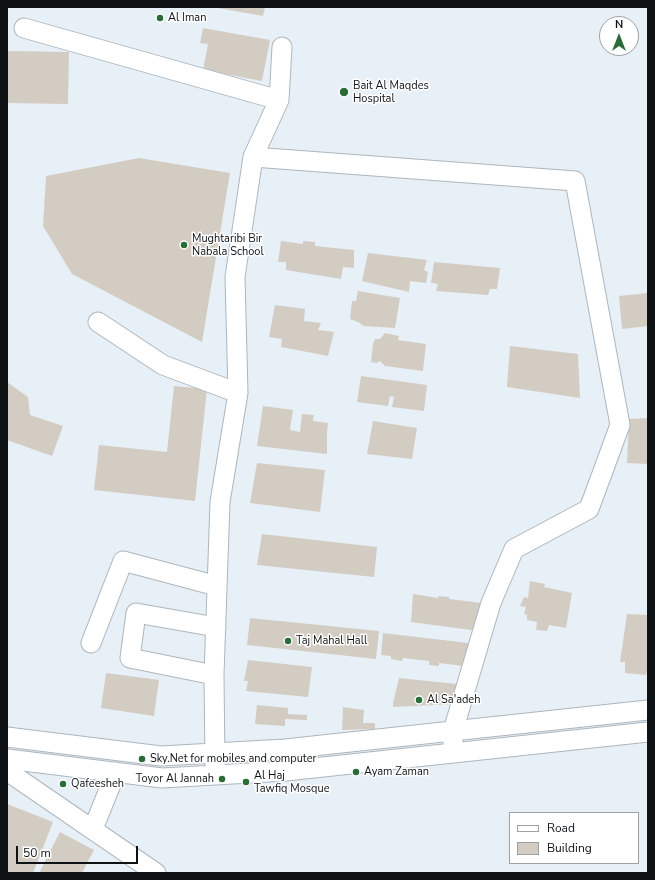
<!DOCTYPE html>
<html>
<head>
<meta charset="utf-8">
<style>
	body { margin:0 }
	#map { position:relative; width:655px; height:880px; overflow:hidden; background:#e7f0f7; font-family:"Nunito Sans",sans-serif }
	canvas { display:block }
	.frame { position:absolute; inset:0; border:8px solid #0f1215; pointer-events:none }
	.legend { position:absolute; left:509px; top:812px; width:130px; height:52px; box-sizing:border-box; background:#fff; border:1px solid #9fa0a1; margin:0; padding:5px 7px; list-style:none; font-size:12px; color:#0f1215 }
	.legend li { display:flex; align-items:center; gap:8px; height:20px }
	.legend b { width:20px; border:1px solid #9fa0a1 }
	.north { position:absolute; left:599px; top:16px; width:40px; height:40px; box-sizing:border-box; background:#fff; border:1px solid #9fa0a1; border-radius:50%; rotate:0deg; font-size:11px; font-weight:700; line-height:16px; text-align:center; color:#0f1215 }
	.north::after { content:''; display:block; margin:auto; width:14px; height:18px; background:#296c37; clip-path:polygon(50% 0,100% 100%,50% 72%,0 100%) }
	.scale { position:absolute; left:16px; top:846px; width:122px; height:18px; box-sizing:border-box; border:2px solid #0f1215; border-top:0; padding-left:5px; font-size:12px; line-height:14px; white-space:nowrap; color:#0f1215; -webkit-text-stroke:3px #fff; paint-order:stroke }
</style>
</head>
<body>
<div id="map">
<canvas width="655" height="880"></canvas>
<div class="frame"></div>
<ul class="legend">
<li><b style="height:5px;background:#fff"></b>Road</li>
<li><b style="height:11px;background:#d3ccc3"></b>Building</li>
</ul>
<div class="north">N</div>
<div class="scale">50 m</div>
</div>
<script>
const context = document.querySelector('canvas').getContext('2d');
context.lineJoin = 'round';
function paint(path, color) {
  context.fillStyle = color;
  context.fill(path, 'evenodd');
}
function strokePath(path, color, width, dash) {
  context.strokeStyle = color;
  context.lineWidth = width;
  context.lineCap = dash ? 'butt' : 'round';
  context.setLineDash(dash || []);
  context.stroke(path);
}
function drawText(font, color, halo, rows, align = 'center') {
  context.font = font + ' "Nunito Sans",sans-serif';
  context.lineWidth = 3;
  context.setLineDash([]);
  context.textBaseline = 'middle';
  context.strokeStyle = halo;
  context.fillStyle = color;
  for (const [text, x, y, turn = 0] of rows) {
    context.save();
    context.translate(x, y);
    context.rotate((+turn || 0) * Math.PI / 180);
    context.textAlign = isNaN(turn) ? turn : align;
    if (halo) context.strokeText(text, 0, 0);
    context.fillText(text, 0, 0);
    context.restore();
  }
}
paint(new Path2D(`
	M212,7H265L263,16Z
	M203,28L270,40L262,81L203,70L208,44L200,43Z
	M7,51L69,52L68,104L7,103Z
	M139,158L230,173L202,342L72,274L43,226L46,176Z
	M281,241L303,244V241L315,242V246L354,250V268L343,267L341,279L286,270V262H278Z
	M368,253L427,260L424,270L428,272L426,283L410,281L409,292L362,281Z
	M434,262L500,268L497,289H490L488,295L436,291L438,284L431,283Z
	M358,291L400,298L395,328L364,326L358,322L350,319L352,301H356Z
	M648,293V326L622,329L619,296Z
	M275,305L305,309L304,321L321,323L318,330L334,332L328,356L281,347L282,339L269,337Z
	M385,333L399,336L398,340L426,344L423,371L385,366L380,361L377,363L371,362L373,344L375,339H380Z
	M510,346L578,354L580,398L507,387Z
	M361,376L427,385L424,411L392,407L394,397L390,396L388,406L357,402Z
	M7,382L28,397L30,415L63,426L52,456L7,440Z
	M174,386L207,389L195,501L94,490L99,445L167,452Z
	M263,406L293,410L290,430L300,432L302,414L314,415L313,421L328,423L327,433V454L257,446Z
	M648,418V464L627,463L629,419Z
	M373,421L417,428L412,459L367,454Z
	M257,463L325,470L320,512L250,503Z
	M262,534L377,547L374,577L257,565Z
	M530,581L545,584L544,587L572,593L566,628L549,625L547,631L536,630L537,622L527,620V615L524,614L526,607L520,606L524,597L528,598Z
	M413,594L438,598V596L449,597V599L490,604L486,632L411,622Z
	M627,614L648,615V666L646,675L625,673V662H620Z
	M250,618L379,631L376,659L247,645Z
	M383,633L477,644L472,667L439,663V666L429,665V661L403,658L402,661L391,659V656L381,655Z
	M248,660L312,667L308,697L246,691L248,681H244Z
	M106,673L159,680L154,716L101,708Z
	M399,678L466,685L454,704L393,707V703Z
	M257,705L288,708V714L307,715V720L285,719V726L255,724Z
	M343,707L364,710L363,723H375V729L342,730Z
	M7,804L53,822L33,873H7Z
	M60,832L94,850L82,873H39Z`), '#d3ccc3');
const minor = new Path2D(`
	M24,28L279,100
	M282,47L279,100L253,157L575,181L620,425L589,509L514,549L491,603L453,731V753
	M98,322L163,365L238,393
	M91,643L123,561L217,586
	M214,675L130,658L136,613L216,627
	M7,737L161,756L285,749L648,710
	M7,759L162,778L286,771L648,732
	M215,765L214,675L220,502L238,393L235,277L253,157
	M7,771L156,873
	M93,829L116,772`);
strokePath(minor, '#adb6bd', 21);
strokePath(minor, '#fff', 19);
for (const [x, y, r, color] of [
	[160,18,4,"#296c37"],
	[344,92,5,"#296c37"],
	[184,245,4,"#296c37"],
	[288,641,4,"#296c37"],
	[419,700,4,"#296c37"],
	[142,759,4,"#296c37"],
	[356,772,4,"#296c37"],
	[222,779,4,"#296c37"],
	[246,782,4,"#296c37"],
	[63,784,4,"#296c37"]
]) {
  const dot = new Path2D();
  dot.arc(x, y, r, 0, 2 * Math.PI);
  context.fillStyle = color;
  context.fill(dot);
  strokePath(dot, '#fff', 1.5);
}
drawText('11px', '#0f1215', '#fff', [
	["Al Iman",168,18],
	["Bait Al Maqdes",353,86],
	["Hospital",353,99],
	["Mughtaribi Bir",192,239],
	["Nabala School",192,252],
	["Taj Mahal Hall",296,641],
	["Al Sa'adeh",427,700],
	["Sky.Net for mobiles and computer",150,759],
	["Ayam Zaman",364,772],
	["Al Haj",254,776],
	["Tawfiq Mosque",254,789],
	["Toyor Al Jannah",214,779,"right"],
	["Qafeesheh",71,784]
], 'left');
</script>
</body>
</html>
